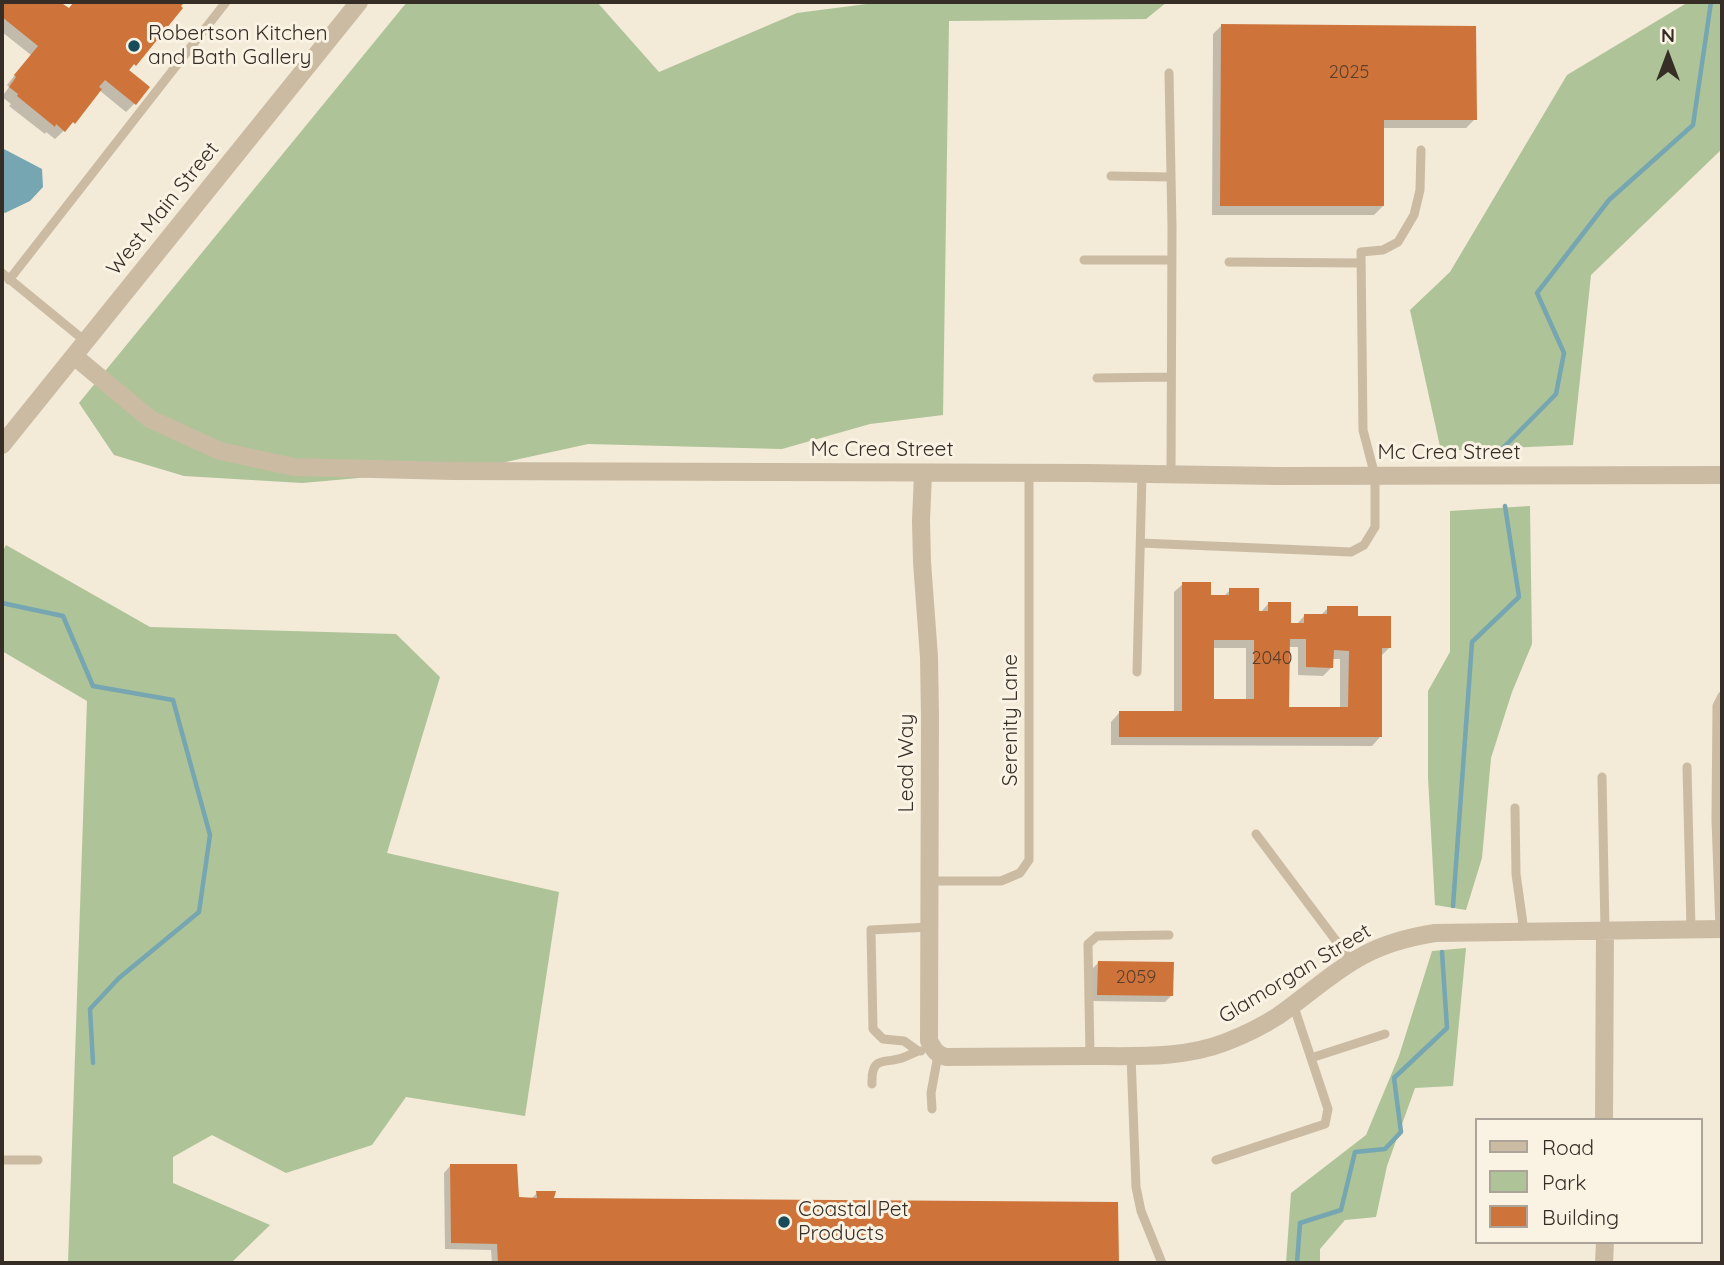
<!DOCTYPE html>
<html>
<head>
<meta charset="utf-8">
<style>
	body { margin:0 }
	#map { position:relative; width:1724px; height:1265px; overflow:hidden; background:#f3ead8; font-family:Quicksand,sans-serif }
	canvas { display:block }
	.frame { position:absolute; inset:0; border:4px solid #362d26; pointer-events:none }
	.legend { position:absolute; left:1475px; top:1118px; width:228px; height:126px; box-sizing:border-box; background:#faf3e4; border:2px solid #aca498; margin:0; padding:9px 12px; list-style:none; font-size:21px; color:#362d26 }
	.legend li { display:flex; align-items:center; gap:14px; height:35px }
	.legend b { width:35px; border:2px solid #aca498 }
	.north { position:absolute; left:1633px; top:21px; width:70px; height:70px; -webkit-text-stroke:5px #faf3e4; paint-order:stroke; rotate:0deg; font-size:19px; font-weight:700; line-height:28px; text-align:center; color:#362d26 }
	.north::after { content:''; display:block; margin:auto; width:24px; height:32px; background:#362d26; clip-path:polygon(50% 0,100% 100%,50% 72%,0 100%) }
</style>
</head>
<body>
<div id="map">
<canvas width="1724" height="1265"></canvas>
<div class="frame"></div>
<ul class="legend">
<li><b style="height:9px;background:#cbbba3"></b>Road</li>
<li><b style="height:19px;background:#aec397"></b>Park</li>
<li><b style="height:19px;background:#ce743a"></b>Building</li>
</ul>
<div class="north">N</div>
</div>
<script>
const context = document.querySelector('canvas').getContext('2d');
context.lineJoin = 'round';
function paint(path, color) {
  context.fillStyle = color;
  context.fill(path, 'evenodd');
}
function strokePath(path, color, width, dash) {
  context.strokeStyle = color;
  context.lineWidth = width;
  context.lineCap = dash ? 'butt' : 'round';
  context.setLineDash(dash || []);
  context.stroke(path);
}
function drawText(font, color, halo, rows, align = 'center') {
  context.font = font + ' Quicksand,sans-serif';
  context.lineWidth = 6;
  context.setLineDash([]);
  context.textBaseline = 'middle';
  context.strokeStyle = halo;
  context.fillStyle = color;
  for (const [text, x, y, turn = 0] of rows) {
    context.save();
    context.translate(x, y);
    context.rotate((+turn || 0) * Math.PI / 180);
    context.textAlign = isNaN(turn) ? turn : align;
    if (halo) context.strokeText(text, 0, 0);
    context.fillText(text, 0, 0);
    context.restore();
  }
}
paint(new Path2D(`
	M407,2H597L659,72L797,13L882,2H1167L1146,19L949,21L943,415L870,424L782,449L588,444L483,467L302,483L184,476L114,455L79,403Z
	M1685,2H1722V149L1591,275L1573,445L1441,451L1410,310L1450,272L1567,75L1685,4Z
	M1530,506L1532,644L1512,692L1491,758L1482,858L1466,910L1435,905L1428,777V691L1450,652V511Z
	M6,545L150,627L396,634L440,677L387,853L559,892L525,1116L406,1097L372,1145L286,1173L212,1135L173,1157V1183L270,1225L231,1263H68L87,701L2,651V553Z
	M1466,948L1453,1086L1415,1088L1387,1166L1376,1217L1345,1220L1320,1249V1263H1286L1291,1193L1366,1135L1399,1056L1432,951Z`), '#aec397');
paint(new Path2D(`
	M2,148L42,169L43,187L30,201L5,213L2,211Z`), '#75a6b2');
paint(new Path2D(`
	M2,2H58L68,10L74,2H182L128,72L135,103L126,112L99,90L73,122L55,139L46,132L45,134L9,106L11,104L2,97L9,87L7,85L31,55L2,32Z
	M1222,25L1475,119L1466,128H1382L1383,206L1374,215H1212L1213,34Z
	M1183,584L1209,597H1223L1230,590L1257,613H1260L1268,604L1289,625H1296L1304,616H1320L1328,608L1356,617L1390,647L1380,657V737L1372,746L1111,745V722L1119,713H1174V592ZM1288,647H1298V675L1323,676L1332,667V659H1340V709L1287,708ZM1213,648H1246V701H1213Z
	M1099,962L1171,996L1165,1002L1092,1001V969Z
	M450,1166L517,1198L531,1199L537,1193L552,1200L1117,1203V1263H492L491,1250L445,1249L444,1173Z`), '#0003');
strokePath(new Path2D(`
	M1499,452L1556,394L1564,353L1537,293L1609,200L1693,125L1711,2
	M2,603L63,616L93,686L173,700L210,835L199,912L119,978L90,1009L93,1063
	M1453,906L1472,642L1519,597L1505,506
	M1297,1263L1300,1223L1341,1210L1355,1152L1385,1149L1401,1132L1394,1078L1447,1028L1442,952`), '#75a6b2', 4.5);
paint(new Path2D(`
	M2,2H60L69,8L74,2H185L181,6L183,8L136,66L134,64L129,70L150,87L136,105L105,80L99,87L102,89L75,124L73,122L65,132L56,124L55,127L17,96L18,94L9,87L16,77L14,75L38,46L2,17Z
	M1221,24L1476,26L1477,120H1384V206H1220Z
	M1182,582H1211V595H1229V588H1259V611H1268V602H1291V623H1304V614H1327V606H1358V616H1391V648H1382V737H1119V711H1182ZM1290,639H1306V667L1333,668L1334,650L1349,651L1348,707H1289ZM1214,640H1254V699H1214Z
	M1098,961L1174,962L1173,996L1097,995Z
	M450,1164H517L519,1197L537,1198L536,1191H556L554,1198L1118,1202L1119,1263H498L497,1244L451,1243Z`), '#ce743a');
strokePath(new Path2D(`
	M1169,73L1172,227L1171,474
	M1111,176L1171,177
	M1084,260H1172
	M1229,262L1361,263
	M2,273L85,341
	M9,280L226,2
	M1097,378L1171,377
	M1141,543L1351,552L1364,545L1375,527V476L1363,430L1361,252L1383,250L1398,242L1414,215L1420,190L1421,150
	M1137,672L1142,474
	M1687,767L1691,929
	M1602,777L1605,930
	M1515,808L1516,874L1524,931
	M1256,834L1352,962
	M930,881H1001L1020,873L1029,860V473
	M1720,929L1716,820L1717,706L1722,696
	M918,1051L904,1041L883,1039L873,1029L871,930L930,927
	M1090,1056L1088,944L1097,936L1169,935
	M1131,1056L1136,1187L1141,1211L1162,1263
	M1311,1058L1385,1034
	M872,1084C871,1055 884,1064 902,1058C908,1056 913,1053 918,1051H921
	M932,1109L931,1093L938,1055
	M2,1160H38
	M1216,1160L1325,1124L1328,1109L1293,1004`), '#cbbba3', 9);
strokePath(new Path2D(`
	M74,356L150,419L220,451L294,467L453,471L1087,473L1277,476L1722,475
	M2,445L359,2
	M923,473L921,521L922,562L929,657L930,716L929,1041C934,1050 936,1054 946,1057C994,1057 1042,1056 1089,1056C1134,1056 1183,1059 1226,1042C1244,1035 1261,1027 1278,1016C1307,996 1333,971 1364,955C1386,943 1410,937 1435,933L1722,929
	M1604,1120L1605,930
	M1604,1263L1605,1242`), '#cbbba3', 18);
for (const [x, y, r, color] of [
	[134,46,7,"#194c5a"],
	[784,1222,7,"#194c5a"]
]) {
  const dot = new Path2D();
  dot.arc(x, y, r, 0, 2 * Math.PI);
  context.fillStyle = color;
  context.fill(dot);
  strokePath(dot, '#faf3e4', 2.5);
}
drawText('18px', '#5c3f2b', null, [
	["2025",1349,73],
	["2040",1272,659],
	["2059",1136,978]
]);
drawText('21px', '#362d26', '#faf3e4', [
	["Robertson Kitchen",148,34],
	["and Bath Gallery",148,58],
	["Coastal Pet",798,1210],
	["Products",798,1234]
], 'left');
drawText('21px', '#362d26', '#faf3e4', [
	["West Main Street",163,209,-51],
	["Mc Crea Street",882,450],
	["Mc Crea Street",1449,453],
	["Serenity Lane",1011,720,-90],
	["Lead Way",907,763,-90],
	["Glamorgan Street",1295,974,-31]
]);
</script>
</body>
</html>
